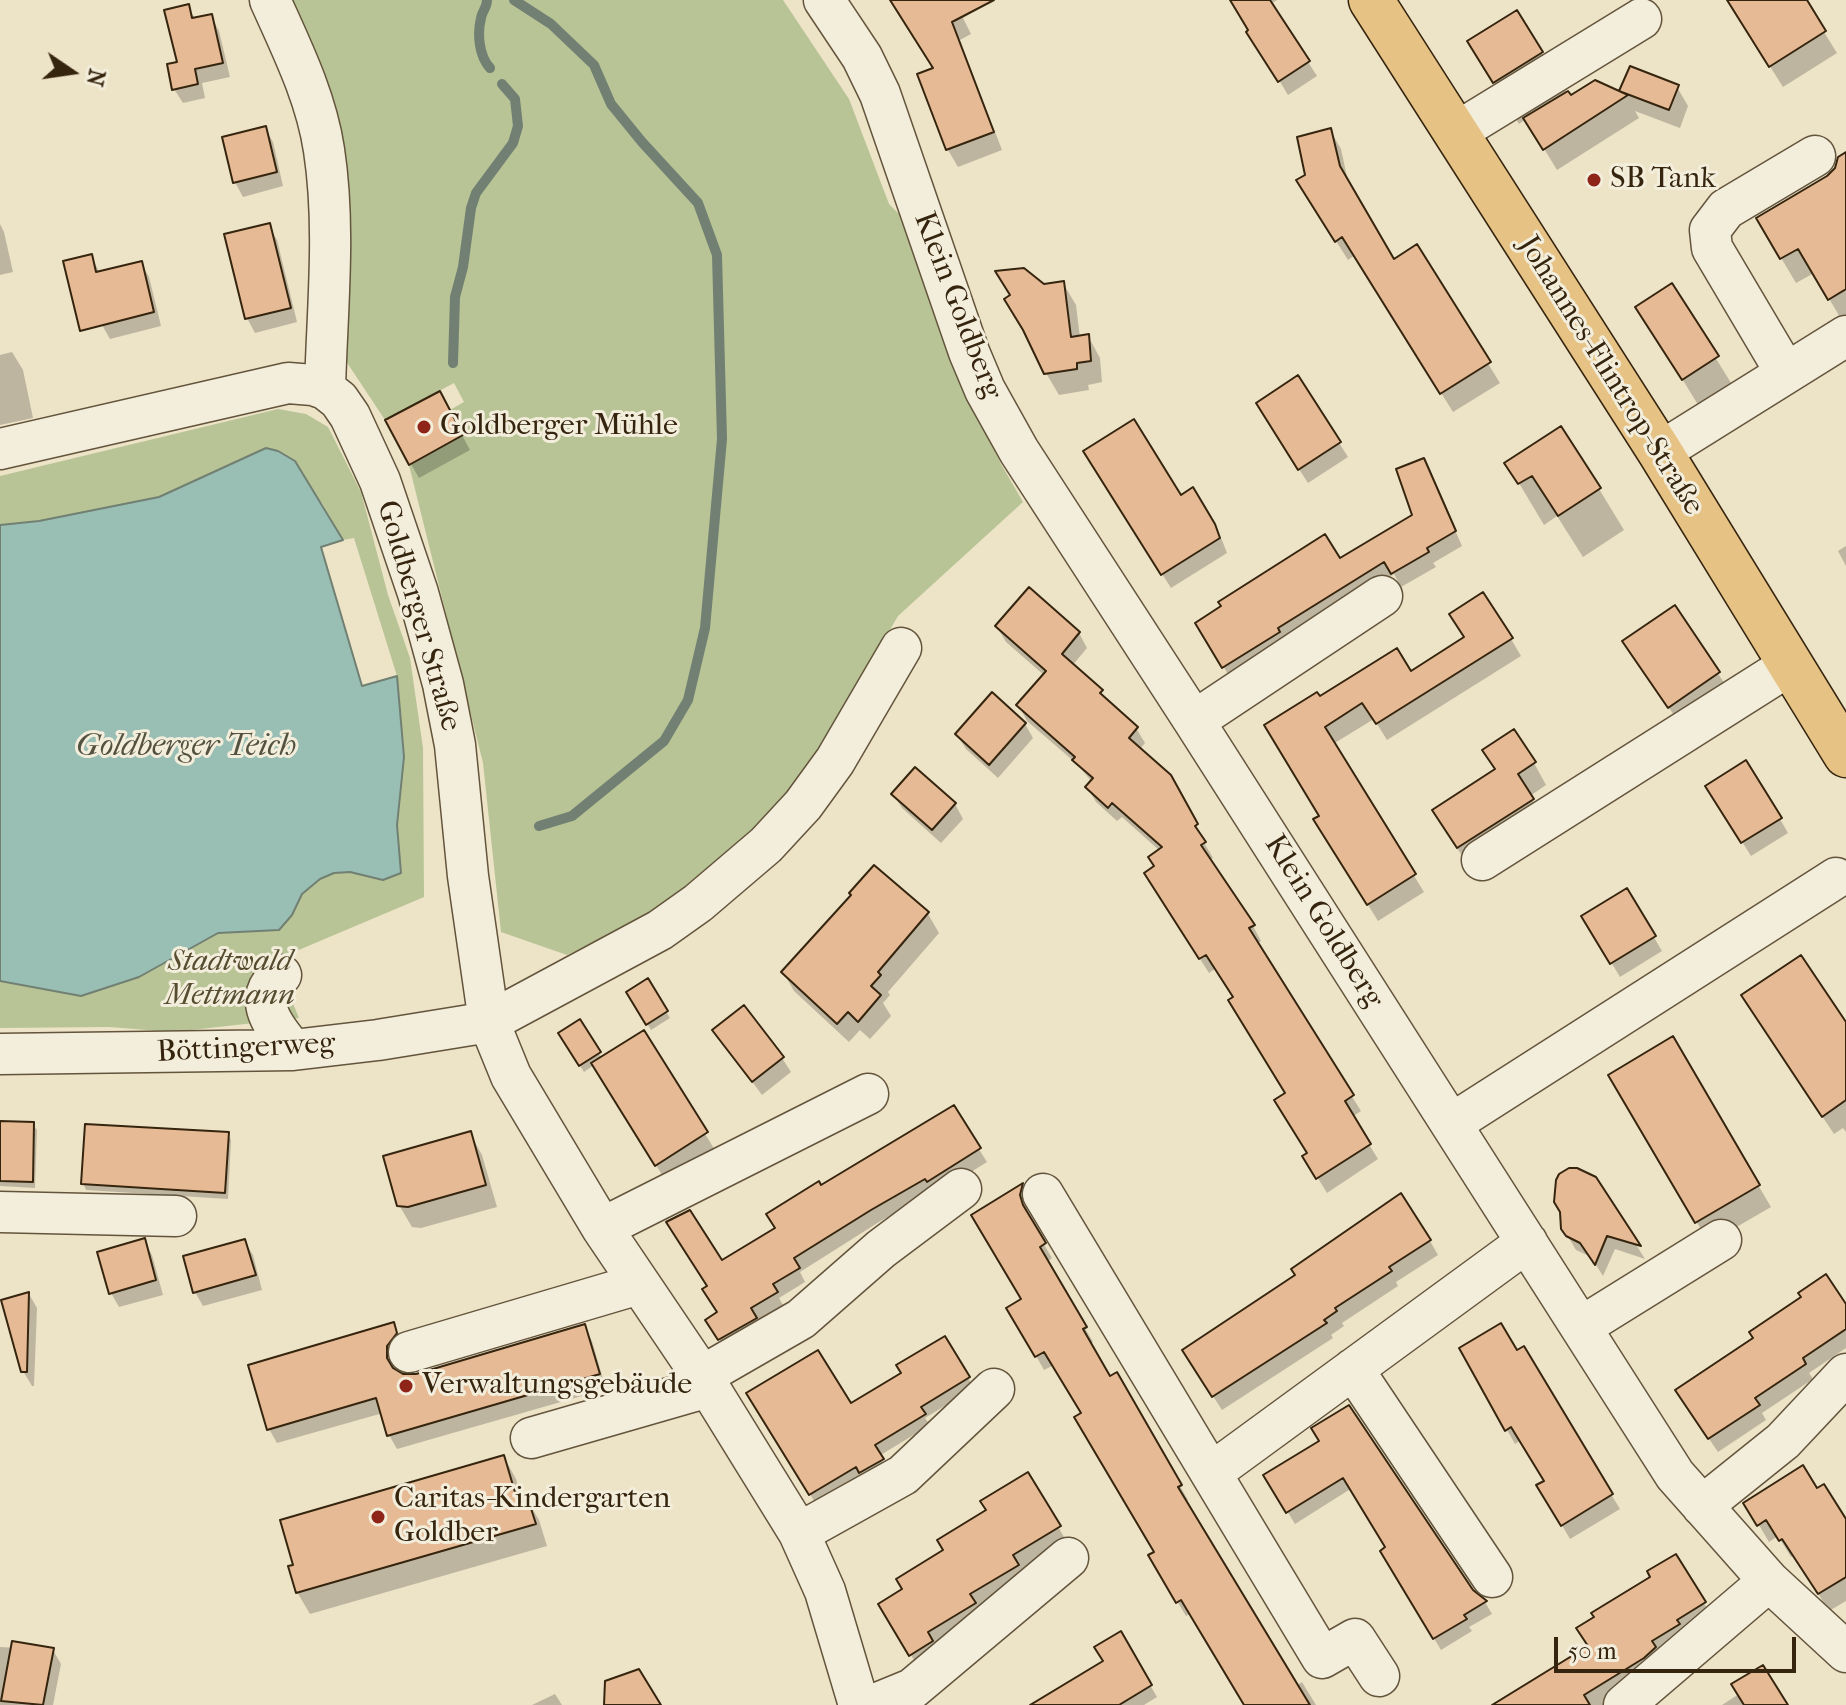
<!DOCTYPE html>
<html>
<head>
<meta charset="utf-8">
<style>
	body { margin:0 }
	#map { position:relative; width:1846px; height:1705px; overflow:hidden; background:#ede3c7; font-family:"IM FELL French Canon",serif }
	canvas { display:block }
	.north { position:absolute; left:32px; top:32px; width:80px; height:80px; -webkit-text-stroke:6px #f3eddb; paint-order:stroke; rotate:103deg; font-size:22px; font-weight:700; line-height:32px; text-align:center; color:#35240e }
	.north::after { content:''; display:block; margin:auto; width:28px; height:36px; background:#35240e; clip-path:polygon(50% 0,100% 100%,50% 72%,0 100%) }
	.scale { position:absolute; left:1554px; top:1637px; width:242px; height:36px; box-sizing:border-box; border:4px solid #35240e; border-top:0; padding-left:10px; font-size:24px; line-height:28px; white-space:nowrap; color:#35240e; -webkit-text-stroke:6px #f3eddb; paint-order:stroke }
</style>
</head>
<body>
<div id="map">
<canvas width="1846" height="1705"></canvas>
<div class="north">N</div>
<div class="scale">50 m</div>
</div>
<script>
const context = document.querySelector('canvas').getContext('2d');
context.lineJoin = 'round';
function paint(path, color) {
  context.fillStyle = color;
  context.fill(path, 'evenodd');
}
function strokePath(path, color, width, dash) {
  context.strokeStyle = color;
  context.lineWidth = width;
  context.lineCap = dash ? 'butt' : 'round';
  context.setLineDash(dash || []);
  context.stroke(path);
}
function drawText(font, color, halo, rows, align = 'center') {
  context.font = font + ' "IM FELL French Canon",serif';
  context.lineWidth = 6;
  context.setLineDash([]);
  context.textBaseline = 'middle';
  context.strokeStyle = halo;
  context.fillStyle = color;
  for (const [text, x, y, turn = 0] of rows) {
    context.save();
    context.translate(x, y);
    context.rotate((+turn || 0) * Math.PI / 180);
    context.textAlign = isNaN(turn) ? turn : align;
    if (halo) context.strokeText(text, 0, 0);
    context.fillText(text, 0, 0);
    context.restore();
  }
}
paint(new Path2D(`
	M278,0H783L849,99L889,204L899,214L947,353L1001,464L1023,502L898,616L795,792L658,911L567,955L501,932L483,763L409,465L463,435L450,410L464,402L454,383L385,420L338,349Z
	M278,409L306,414L328,427L361,492L388,595L410,658L423,748L424,897L275,960L299,1018L173,1032L109,1027L0,1028V981L81,996L139,977L218,933L279,930L292,915L302,894L320,879L334,873L350,872L383,880L401,873L397,825L404,757L397,676L354,538L343,540L322,503L266,448L159,497L39,521L0,525V476Z`), '#b8c496');
const water = new Path2D(`
	M266,448L278,451L295,461L343,540L321,547L362,686L397,676L404,757L397,825L401,873L383,880L350,872L334,873L320,879L302,894L292,915L279,930L218,933L139,977L81,996L0,981V525L39,521L159,497Z`);
paint(water, '#99beb4');
strokePath(water, '#718072', 2);
paint(new Path2D(`
	M891,0H978L982,6L963,18L971,34L960,40L1002,150L958,167L948,150L920,75L935,70Z
	M1231,0H1277L1271,4L1317,76L1288,95Z
	M1728,0H1804L1837,53L1783,87Z
	M188,7L196,20L211,16L219,31L230,77L202,83L205,98L183,103L174,89Z
	M1516,12L1570,98L1624,95L1621,91L1677,87L1688,106L1680,128L1635,111L1639,118L1557,170L1526,119L1519,124L1470,42Z
	M265,128L273,142L283,186L243,197L235,182Z
	M1330,130L1341,149L1349,186L1393,261L1416,247L1500,383L1453,412L1355,255L1348,260L1310,200Z
	M1846,154V323L1844,324L1814,273L1796,283L1758,219L1828,177Z
	M0,224L4,232L13,272L0,275Z
	M269,226L277,240L297,322L255,333L247,318Z
	M91,256L100,273L141,263L149,277L161,326L110,339L102,325Z
	M1063,283L1076,305L1080,338L1088,336L1100,358L1102,382L1088,385L1089,390L1059,395L1046,373L1043,286Z
	M1671,286L1741,399L1708,421L1638,307Z
	M12,352L23,370L33,418L0,425V355Z
	M1298,378L1348,457L1308,483L1266,418Z
	M447,407L470,450L419,478L411,464Z
	M1424,461L1462,546L1433,563L1436,567L1401,587L1394,574L1284,643L1232,681L1198,623L1223,607L1339,560L1415,516Z
	M1507,463L1599,489L1624,530L1583,557L1557,516L1544,525Z
	M1094,466L1180,497L1192,490L1222,540L1227,553L1171,588Z
	M1846,546V566L1838,551Z
	M1674,608L1727,687L1678,721L1633,655Z
	M997,627L1079,633L1087,648L1072,666L1136,728L1145,743L1139,750L1169,776L1204,840L1203,841L1213,858L1209,860L1253,926L1261,941L1257,944L1361,1111L1352,1117L1378,1159L1327,1193L1305,1157L1309,1154L1287,1094L1235,998L1216,968L1209,973L1155,888L1156,867L1160,851L1122,817L1117,821L1096,802L1087,787L1092,782L1077,764L1027,721L1019,706L1045,676L1006,642Z
	M1465,638L1511,639L1521,656L1387,740L1374,719L1333,744L1424,892L1378,921L1326,837L1321,817L1319,699L1411,674Z
	M1025,724L1033,738L998,778L966,749L957,735Z
	M1534,763L1546,785L1530,796L1544,821L1471,869L1447,833L1496,771Z
	M893,794L955,804L963,819L941,843L902,808Z
	M1716,800L1780,819L1788,833L1751,856Z
	M874,868L928,914L939,933L888,992L890,995L883,1003L891,1016L870,1039L860,1030L849,1042L794,991L783,972L853,896Z
	M1626,890L1662,951L1620,977L1584,917Z
	M647,981L670,1018L651,1030L628,992Z
	M1754,1014L1846,1026V1132L1843,1128L1834,1134Z
	M580,1022L602,1059L643,1033L718,1155L669,1186L594,1065L584,1072L560,1034Z
	M714,1030L782,1058L791,1072L762,1095Z
	M1672,1039L1771,1207L1709,1243L1611,1075Z
	M953,1108L987,1162L936,1194L934,1190L879,1222L800,1272L805,1282L779,1298L783,1305L757,1322L727,1352L708,1320L719,1313L721,1263L777,1229L820,1188Z
	M0,1123L33,1124L37,1130L35,1188L0,1186Z
	M470,1133L482,1155L497,1207L421,1228L412,1227L399,1205Z
	M228,1134L231,1140L228,1199L86,1190L83,1183Z
	M1595,1179L1645,1259L1615,1249L1603,1276L1591,1257L1576,1250L1563,1228Z
	M1022,1186L1030,1200L1027,1211L1030,1221L1052,1258L1047,1262L1093,1342L1089,1344L1110,1378L1116,1375L1188,1500L1185,1502L1296,1686L1302,1682L1316,1705H1253L1191,1613L1186,1616L1150,1556L1156,1552L1083,1414L1054,1365L1044,1370L1009,1308L1024,1299L974,1216Z
	M144,1241L152,1255L163,1295L119,1307L111,1293Z
	M244,1241L253,1255L262,1290L203,1306L195,1292Z
	M1430,1241L1438,1255L1396,1282L1398,1286L1342,1323L1344,1326L1331,1335L1333,1338L1222,1410L1193,1365Z
	M29,1294L37,1308L34,1386H32L23,1371Z
	M1846,1307V1348L1809,1373L1813,1379L1762,1413L1766,1420L1718,1452L1686,1405Z
	M393,1325L401,1339L394,1361V1371L402,1376H415L584,1326L592,1341L606,1389L397,1449L389,1435L383,1413L277,1443L269,1429Z
	M944,1338L974,1388L925,1418L930,1425L879,1456L888,1470L816,1504L749,1394L850,1406L903,1374Z
	M1461,1349L1516,1352L1523,1349L1620,1509L1570,1539L1539,1486L1547,1482L1521,1440L1515,1444Z
	M1322,1442L1485,1602L1492,1614L1469,1627L1472,1631L1441,1650L1382,1552L1388,1548L1352,1488L1295,1524L1266,1476Z
	M504,1457L516,1479L522,1499L526,1498L539,1520L547,1546L310,1614L297,1592Z
	M1028,1475L1071,1549L924,1677L881,1604L904,1590Z
	M1817,1491L1846,1523V1601L1829,1611L1794,1555L1791,1557L1778,1536L1769,1542L1756,1520Z
	M1653,1577L1704,1603L1716,1625L1613,1705H1497L1590,1647Z
	M1120,1634L1157,1697L1144,1705H1034L1105,1662Z
	M0,1647L53,1650L61,1664L53,1705H0Z
	M555,1694L562,1705H532Z
	M1739,1694L1786,1705H1722Z`), '#0003');
strokePath(new Path2D(`
	M487,0C487,8 482,11 481,18C477,34 479,56 490,68
	M514,0L551,24L594,65L611,104L642,142L698,203L717,255L722,439L705,628L688,700L664,741L572,816L539,826
	M453,363L455,297L463,267L471,208L476,193L513,143L518,126L515,99L502,84`), '#718072', 10);
const building = new Path2D(`
	M890,0H994L952,22L994,132L946,150L917,74L933,68Z
	M1230,0H1270L1310,61L1278,82L1246,32L1248,30Z
	M1727,0H1807L1826,31L1769,67Z
	M189,4L192,18L212,14L223,63L195,69L198,84L172,90L167,64L177,62L164,10Z
	M1517,10L1543,52L1493,83L1467,41Z
	M1630,66L1679,85L1669,110L1619,91Z
	M1595,80L1628,95L1543,150L1523,118L1568,91L1571,95Z
	M266,126L277,172L233,183L222,137Z
	M1331,128L1340,166L1394,259L1417,244L1491,362L1440,394L1342,237L1335,242L1296,180L1305,175L1297,137Z
	M1846,152V289L1828,300L1798,249L1780,259L1756,218L1827,176L1835,168L1838,157Z
	M270,223L291,308L245,319L224,234Z
	M92,254L96,272L142,261L154,312L80,331L63,261Z
	M1024,268L1044,284L1064,281L1071,337L1089,334L1091,361L1077,363V369L1044,374L1023,330L1004,299L1010,295L995,271Z
	M1672,283L1719,356L1682,380L1635,307Z
	M1298,375L1341,442L1298,470L1256,403Z
	M440,391L463,435L409,465L385,420Z
	M1134,419L1181,495L1193,487L1215,524L1220,538L1161,575L1083,451Z
	M1561,426L1601,488L1558,516L1532,476L1518,484L1504,463Z
	M1424,458L1456,531L1427,548L1429,552L1391,574L1384,562L1278,628L1280,632L1222,668L1195,623L1221,606L1218,602L1325,534L1340,558L1412,515L1396,469Z
	M1029,587L1080,632L1062,654L1103,690L1100,693L1138,727L1129,738L1171,775L1198,824L1195,826L1206,842L1201,845L1255,925L1249,928L1354,1095L1345,1101L1371,1144L1316,1179L1302,1156L1307,1153L1274,1100L1285,1093L1228,1000L1233,997L1206,955L1199,959L1144,873L1154,866L1148,857L1162,847L1112,803L1108,808L1085,787L1093,778L1072,760L1075,757L1016,705L1046,671L995,626Z
	M1483,592L1513,638L1376,724L1362,703L1325,727L1416,874L1367,905L1313,819L1319,816L1264,725L1317,692L1320,696L1397,648L1411,671L1464,637L1449,614Z
	M1675,605L1720,672L1668,708L1622,641Z
	M992,692L1026,723L989,765L955,734Z
	M1514,729L1536,762L1518,774L1534,799L1457,848L1432,810L1495,769L1482,750Z
	M1746,760L1782,818L1741,843L1705,786Z
	M915,767L956,803L932,830L891,794Z
	M874,865L929,912L878,972L881,975L871,986L881,995L858,1022L848,1012L837,1024L781,972L851,895L849,893Z
	M1627,888L1656,936L1610,964L1581,916Z
	M1801,955L1846,1022V1100L1822,1117L1741,995Z
	M648,978L668,1011L646,1025L626,992Z
	M744,1005L784,1057L752,1082L712,1030Z
	M580,1019L601,1052L579,1066L558,1033Z
	M644,1030L708,1132L655,1166L591,1063Z
	M1673,1036L1760,1185L1695,1223L1608,1075Z
	M954,1105L981,1148L927,1182L925,1179L871,1210L794,1258L800,1268L773,1284L778,1292L751,1308L757,1318L718,1340L705,1320L717,1312L702,1289L707,1286L666,1222L690,1210L722,1260L775,1228L766,1214L819,1181L821,1185Z
	M0,1121L34,1122L33,1182L0,1181Z
	M85,1124L229,1132L225,1193L81,1184Z
	M471,1131L486,1185L408,1207L397,1206L383,1156Z
	M1569,1168H1577L1596,1177L1641,1246L1607,1236L1595,1265L1580,1243L1566,1236L1561,1229L1560,1212L1554,1202L1556,1180L1559,1174Z
	M1023,1183L1020,1195L1023,1205L1046,1243L1040,1247L1087,1327L1083,1329L1110,1376L1117,1372L1182,1485L1178,1487L1310,1705H1244L1181,1600L1176,1603L1148,1555L1154,1552L1074,1417L1081,1413L1044,1352L1035,1357L1006,1308L1021,1299L971,1215Z
	M1401,1193L1431,1240L1389,1267L1392,1271L1335,1308L1337,1311L1324,1320L1327,1323L1212,1397L1182,1350L1295,1275L1291,1269Z
	M145,1238L156,1280L109,1294L97,1252Z
	M245,1239L256,1275L193,1293L183,1256Z
	M1826,1274L1846,1304V1329L1803,1358L1806,1364L1755,1398L1760,1405L1708,1439L1675,1390L1753,1338L1749,1332L1801,1297L1798,1293Z
	M29,1292L27,1372H21L1,1300Z
	M394,1322L397,1333L387,1346V1358L393,1368L403,1374H416L585,1324L600,1374L387,1436L376,1398L267,1430L248,1365Z
	M1501,1323L1517,1350L1524,1346L1613,1494L1561,1526L1536,1485L1544,1481L1511,1427L1505,1431L1459,1348Z
	M945,1336L970,1377L921,1407L926,1414L875,1445L884,1459L859,1473L856,1467L809,1495L746,1393L818,1350L851,1403L901,1373L896,1365Z
	M1349,1405L1473,1590L1487,1601L1464,1615L1467,1619L1433,1639L1380,1551L1385,1547L1343,1478L1286,1513L1263,1475L1319,1441L1311,1428Z
	M504,1455L517,1499L527,1496L536,1524L296,1593L288,1566L293,1565L280,1520Z
	M1803,1465L1817,1488L1824,1484L1846,1519V1577L1818,1594L1782,1539L1779,1541L1766,1520L1757,1526L1743,1503Z
	M1028,1472L1061,1526L1013,1555L1019,1565L970,1594L976,1603L928,1632L933,1641L909,1656L878,1604L902,1589L896,1579L943,1550L937,1540L986,1510L980,1501Z
	M1676,1554L1706,1602L1677,1620L1680,1624L1652,1641L1656,1647L1644,1658L1584,1695L1590,1705H1492L1588,1646L1576,1628L1594,1617L1591,1613L1650,1577L1647,1571Z
	M1121,1631L1152,1685L1119,1705H1030L1103,1661L1094,1647Z
	M12,1641L54,1648L43,1705L1,1701Z
	M1763,1665L1788,1705H1744L1731,1684Z
	M639,1669L661,1705H604L605,1681Z`);
paint(building, '#e6ba94');
strokePath(building, '#35240e', 2);
const minor = new Path2D(`
	M270,0C292,49 316,97 324,150C336,228 327,311 325,389
	M824,0L862,57L880,94L969,352L985,390L1019,451L1194,721L1675,1475L1769,1581L1846,1652
	M1455,133L1641,19
	M1786,373L1712,248L1710,230L1726,209L1815,156
	M0,449L288,383L313,385L325,389L339,400L350,416L380,481L418,593L443,684L455,745L468,876L489,1022L511,1076L602,1228L702,1376L799,1533L825,1591L859,1705
	M1660,452L1846,336
	M1194,721L1382,596
	M1482,860L1790,665
	M281,975C249,997 275,1029 293,1050
	M0,1054L293,1050L378,1040L489,1022L660,930L698,903L766,845L803,805L835,761L901,648
	M1451,1124L1836,878
	M1043,1194L1322,1658L1355,1639L1379,1676
	M0,1212L176,1216
	M602,1228L868,1094
	M1581,1327L1721,1240
	M409,1352L639,1284
	M1353,1369L1492,1577
	M702,1376L801,1319L881,1249L961,1189
	M531,1438L708,1387
	M1211,1473L1527,1242
	M1702,1506L1783,1441L1846,1374
	M799,1533L903,1475L994,1389
	M873,1705L912,1689L1068,1558
	M1624,1705L1769,1581`);
const major = new Path2D(`
	M1371,0L1660,452L1846,755`);
strokePath(minor, '#63543c', 43);
strokePath(major, '#35240e', 47);
strokePath(minor, '#f3eddb', 40);
strokePath(major, '#e6c284', 44);
for (const [x, y, r, color] of [
	[1594,180,8,"#8f2418"],
	[424,427,8,"#8f2418"],
	[406,1386,8,"#8f2418"],
	[378,1517,8,"#8f2418"]
]) {
  const dot = new Path2D();
  dot.arc(x, y, r, 0, 2 * Math.PI);
  context.fillStyle = color;
  context.fill(dot);
  strokePath(dot, '#f3eddb', 3);
}
drawText('30px', '#35240e', '#f3eddb', [
	["SB Tank",1610,180],
	["Goldberger Mühle",440,427],
	["Verwaltungsgebäude",422,1386],
	["Caritas-Kindergarten",394,1500],
	["Goldber",394,1534]
], 'left');
drawText('30px', '#35240e', '#f3eddb', [
	["Klein Goldberg",957,306,69],
	["Johannes-Flintrop-Straße",1610,376,58],
	["Goldberger Straße",418,616,74],
	["Klein Goldberg",1323,922,58],
	["Böttingerweg",246,1049,-3]
]);
drawText('italic 30px', '#564c30', '#f3eddb', [
	["Stadtwald",230,963],
	["Mettmann",230,997]
]);
drawText('italic 32px', '#535240', '#f3eddb', [
	["Goldberger Teich",186,747]
]);
</script>
</body>
</html>
